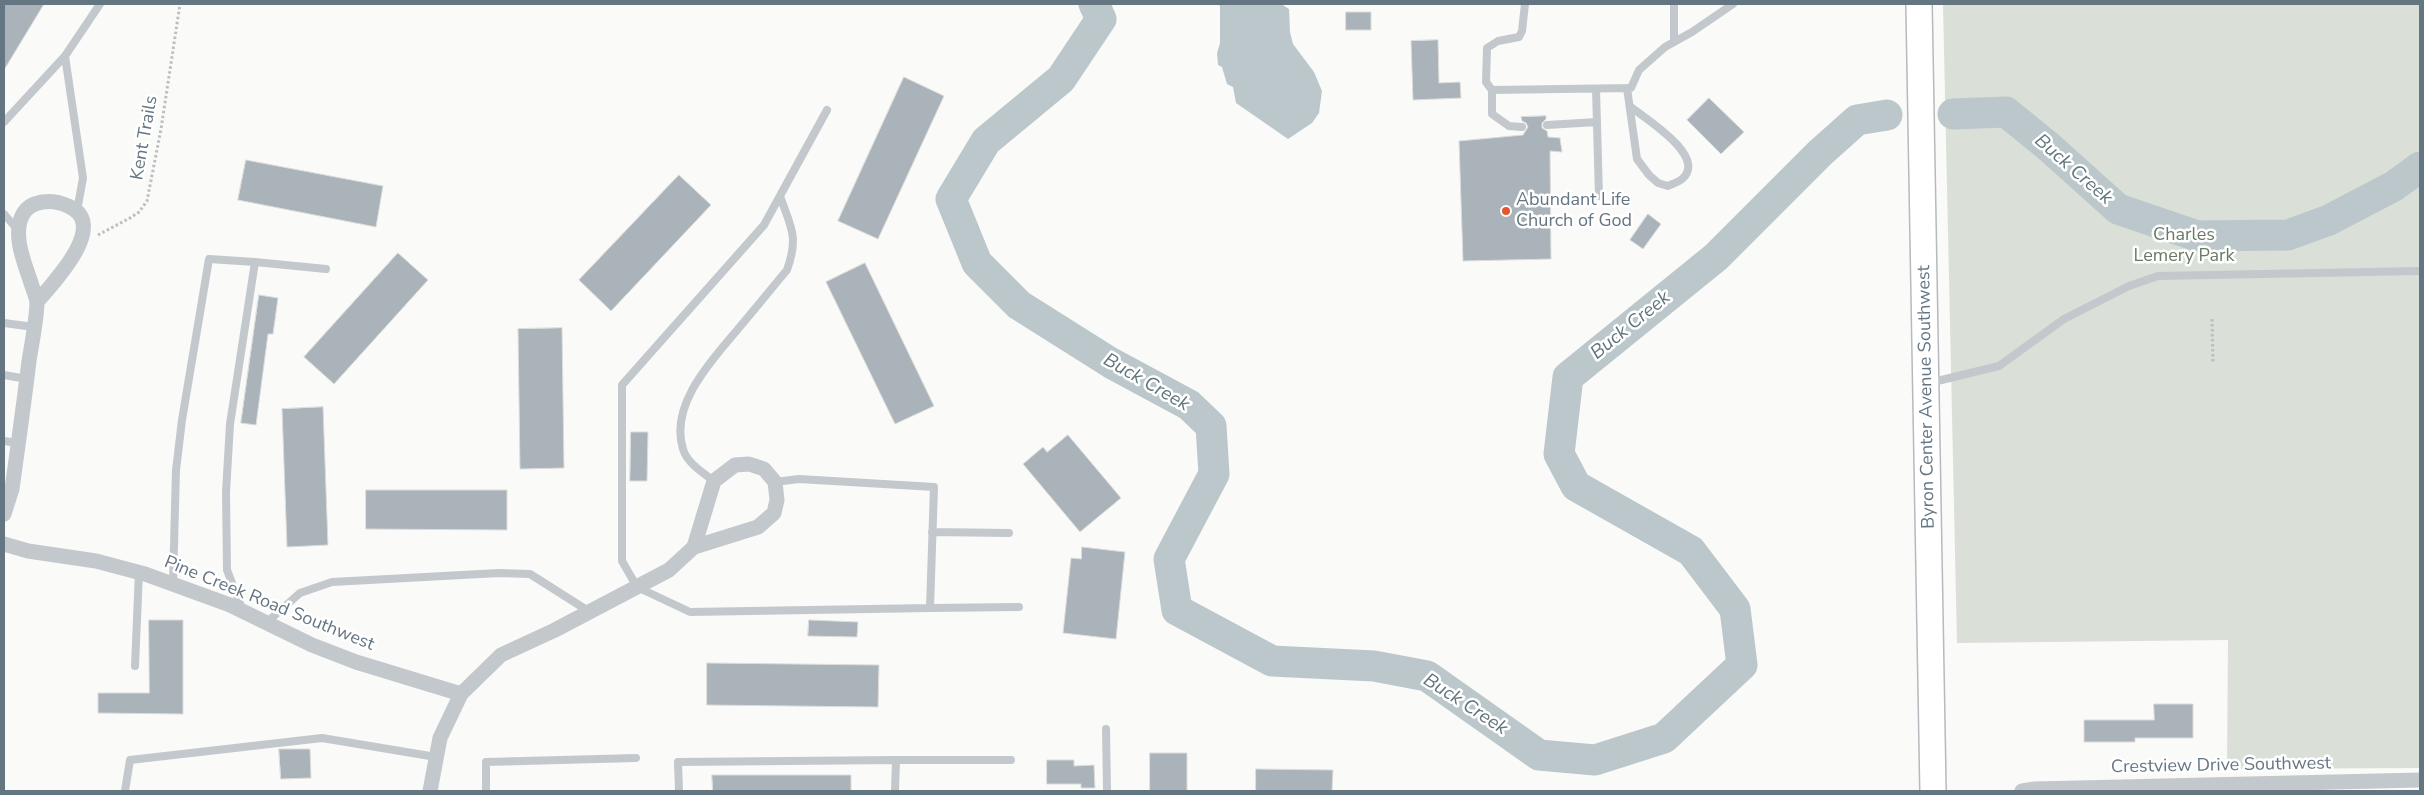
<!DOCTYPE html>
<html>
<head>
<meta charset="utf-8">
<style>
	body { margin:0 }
	#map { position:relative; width:2424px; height:795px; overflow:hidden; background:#fafaf8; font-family:"Nunito Sans",sans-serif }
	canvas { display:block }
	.frame { position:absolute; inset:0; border:5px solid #657683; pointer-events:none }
</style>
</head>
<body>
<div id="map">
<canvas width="2424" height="795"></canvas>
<div class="frame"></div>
</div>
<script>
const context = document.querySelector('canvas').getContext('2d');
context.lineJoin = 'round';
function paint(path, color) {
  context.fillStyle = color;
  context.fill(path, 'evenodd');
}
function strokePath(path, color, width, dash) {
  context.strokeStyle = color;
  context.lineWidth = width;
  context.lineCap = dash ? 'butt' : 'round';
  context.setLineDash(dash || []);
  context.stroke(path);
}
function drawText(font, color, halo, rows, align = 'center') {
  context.font = font + ' "Nunito Sans",sans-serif';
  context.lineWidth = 5;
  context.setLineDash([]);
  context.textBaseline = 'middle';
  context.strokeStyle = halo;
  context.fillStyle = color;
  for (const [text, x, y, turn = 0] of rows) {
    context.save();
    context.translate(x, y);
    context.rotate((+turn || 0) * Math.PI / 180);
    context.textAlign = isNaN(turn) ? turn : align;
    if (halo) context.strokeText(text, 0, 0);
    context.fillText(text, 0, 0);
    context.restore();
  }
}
paint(new Path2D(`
	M1943,4H2420V768L2227,769L2228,640L1957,643Z`), '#dadfd7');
paint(new Path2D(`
	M1217,4H1281L1289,9L1290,32L1293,44L1314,72L1322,91L1319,113L1312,123L1288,139L1236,103L1233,87L1227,84L1222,67L1218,65L1217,53L1220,43V6Z`), '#bbc7cb');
strokePath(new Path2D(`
	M1094,4L1101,19L1061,79L986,141L951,199L977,263L1019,305L1111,363L1189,405L1211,426L1214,474L1169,559L1177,610L1272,661L1374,666L1427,676L1539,755L1595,760L1664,738L1742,665L1735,609L1691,551L1576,486L1559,454L1568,377L1716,257L1820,153L1857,120L1887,115
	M1953,114L2006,112L2049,147L2118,209L2197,236L2288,235L2329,220L2394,186L2420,167`), '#bbc7cb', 31);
const building = new Path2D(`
	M4,4H44L4,70Z
	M1346,12H1371V30H1346Z
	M1438,40L1439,83L1460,82L1461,98L1413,100L1411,41Z
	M904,77L944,96L878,239L838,221Z
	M1709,98L1744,132L1721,154L1687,120Z
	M1546,116V119L1542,123V128L1547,131L1548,137L1560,138L1562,152L1550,151L1551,259L1463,261L1459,141L1523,135L1528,127L1526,123L1522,121L1521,117Z
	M246,160L383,186L376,227L238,200Z
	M679,175L711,205L611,311L579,280Z
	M1648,214L1661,224L1643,249L1630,240Z
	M398,253L428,280L334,384L304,357Z
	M865,263L934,406L895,424L826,282Z
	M259,295L278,298L273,334H268L256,425L241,423Z
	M562,328L564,468L520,469L518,329Z
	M323,407L328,545L287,547L282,409Z
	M631,432H648L647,481H630Z
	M1068,435L1121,498L1080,532L1023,464L1043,447L1047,452Z
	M366,490H507V530L366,529Z
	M1082,547L1125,552L1116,639L1063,633L1071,558L1081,559Z
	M149,620H183V714L98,713V693H149Z
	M809,620L858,622L857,637L808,636Z
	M707,663L879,665L878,707L707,705Z
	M2154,704H2193V738H2135V742H2084V720H2154Z
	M279,749H310L311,778L281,779Z
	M1150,753H1187V791H1150Z
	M1047,760H1074V766L1094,765L1095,788H1081V784H1047Z
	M1256,769L1333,770L1332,791H1256Z
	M712,775H851V791H713Z`);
paint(building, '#aab3b9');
strokePath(building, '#dcdcda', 1);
const primary = new Path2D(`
	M1919,4L1933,791`);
strokePath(primary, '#b5babe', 28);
strokePath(new Path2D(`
	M98,235L130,218L139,212L147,201L161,129L180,4
	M2212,319L2213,363`), '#bbbfc2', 3, [2.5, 2.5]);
strokePath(new Path2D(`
	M1525,4L1522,31L1519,37L1498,41L1487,48L1486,82L1492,90L1631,88L1639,70L1665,47L1692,32L1733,4
	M1674,4V42
	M1627,88L1637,159L1649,175L1658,183L1668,186C1672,184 1679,182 1682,179C1708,157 1646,119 1631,107
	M1596,89L1599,196
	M1492,90V114L1509,126L1522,127
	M4,122L65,56
	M1547,125L1597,122
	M77,211L83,178L65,56L100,4
	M4,214L17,229
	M255,262L326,269
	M4,323L34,327
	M4,375L27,379
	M1929,383L1999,366L2064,319L2129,286L2158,276L2420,271
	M4,441L18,443
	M714,481C703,473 687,463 683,449C669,404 713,359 738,329C755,309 771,289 787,270C799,236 791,228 780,196
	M775,482L799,479L934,487L930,608L690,612L637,587L622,561V385L764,225L827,110
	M932,532L1009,533
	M173,584L176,470L182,420L209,259L255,262L230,424L226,492L227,570L242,609
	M930,608L1019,607
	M266,623L300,593L332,582L499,573L530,574L590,612
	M135,666L139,572
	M1106,729L1107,791
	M125,791L130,760L322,738L436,757
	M486,791V762L636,758
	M679,791L678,762L896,760
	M895,791L896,760H1011`), '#c3c8cc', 8);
strokePath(new Path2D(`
	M4,514L12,489C18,446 24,403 29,361C32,342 36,323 37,304C37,298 34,292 32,286C26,266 12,237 22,216C30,199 53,199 68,206C111,224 52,284 37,302
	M4,544L28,551L96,561L145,574L230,605L312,645L356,662L461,694
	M430,791L440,738L461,694L501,655L555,630L669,570L694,547L758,527L774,513L777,500L775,482L764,469L749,464L735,465L714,481L694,547
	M2022,791L2035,789L2420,780`), '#c3c8cc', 15);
strokePath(primary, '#fff', 25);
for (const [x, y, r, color] of [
	[1506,211,5,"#e4572e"]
]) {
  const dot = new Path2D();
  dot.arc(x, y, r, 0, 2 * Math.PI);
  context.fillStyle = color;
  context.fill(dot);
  strokePath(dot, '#fff', 2);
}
drawText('18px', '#657683', '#fff', [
	["Kent Trails",145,138,-80],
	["Byron Center Avenue Southwest",1927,397,-91],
	["Pine Creek Road Southwest",269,604,22],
	["Crestview Drive Southwest",2221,766,-1]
]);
drawText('18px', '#657683', '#fff', [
	["Abundant Life",1516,201],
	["Church of God",1516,222]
], 'left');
drawText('18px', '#687a64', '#fff', [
	["Charles",2184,236],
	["Lemery Park",2184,257]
]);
drawText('italic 19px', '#60757c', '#fff', [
	["Buck Creek",2073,170,41],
	["Buck Creek",1631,326,-39],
	["Buck Creek",1146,383,30],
	["Buck Creek",1465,705,33]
]);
</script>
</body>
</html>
